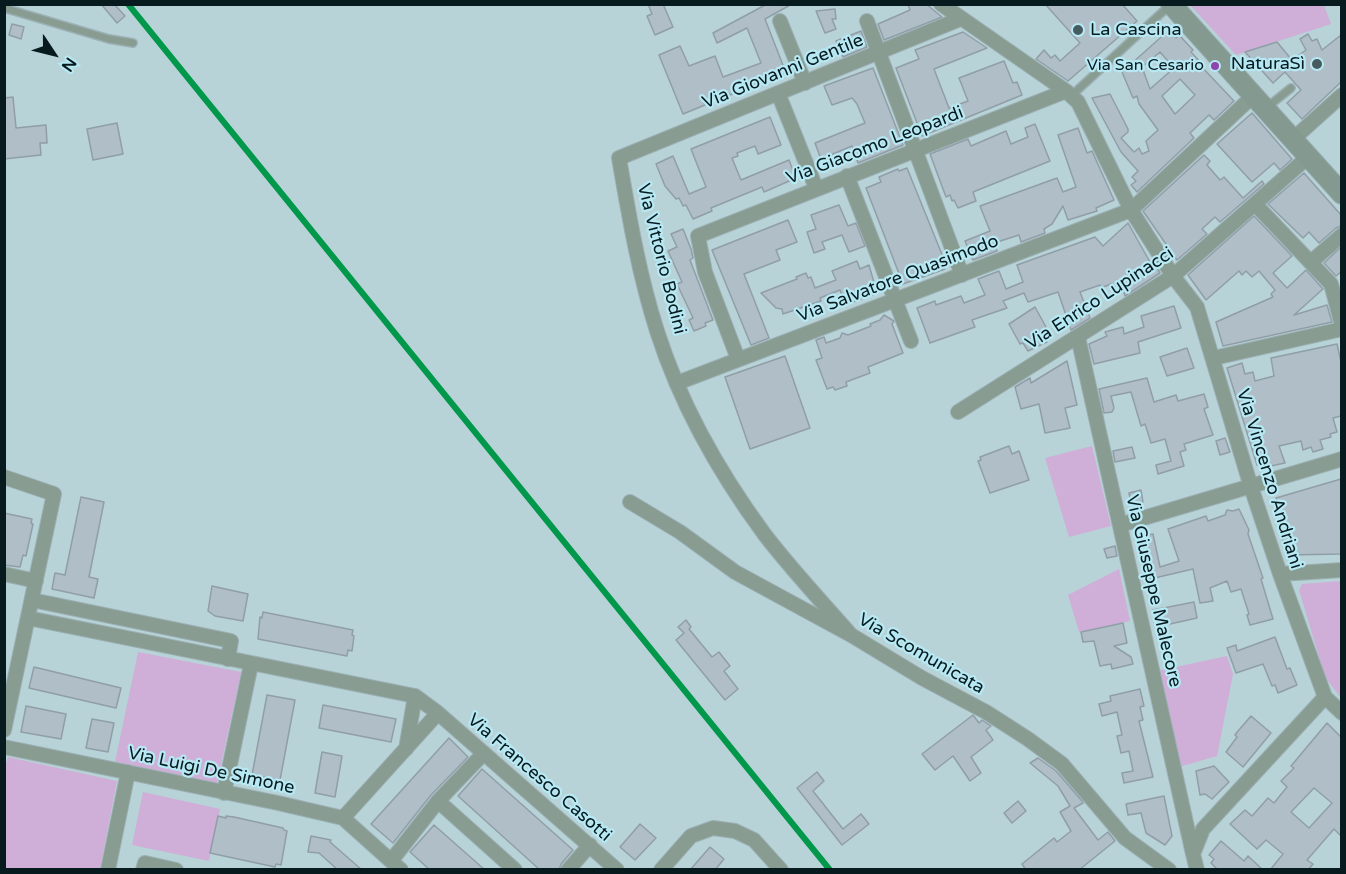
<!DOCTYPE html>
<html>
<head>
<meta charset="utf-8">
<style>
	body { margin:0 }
	#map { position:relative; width:1346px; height:874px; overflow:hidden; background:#b8d3d8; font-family:"Varela Round",sans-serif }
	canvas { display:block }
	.frame { position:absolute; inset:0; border:6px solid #071b1f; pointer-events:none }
	.north { position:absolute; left:24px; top:24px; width:60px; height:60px; -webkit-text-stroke:4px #b7e9f4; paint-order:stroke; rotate:125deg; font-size:16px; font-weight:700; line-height:24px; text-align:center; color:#071b1f }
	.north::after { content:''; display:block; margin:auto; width:21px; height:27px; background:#071b1f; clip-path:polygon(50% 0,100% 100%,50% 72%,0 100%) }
</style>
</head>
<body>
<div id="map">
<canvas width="1346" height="874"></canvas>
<div class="frame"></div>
<div class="north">N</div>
</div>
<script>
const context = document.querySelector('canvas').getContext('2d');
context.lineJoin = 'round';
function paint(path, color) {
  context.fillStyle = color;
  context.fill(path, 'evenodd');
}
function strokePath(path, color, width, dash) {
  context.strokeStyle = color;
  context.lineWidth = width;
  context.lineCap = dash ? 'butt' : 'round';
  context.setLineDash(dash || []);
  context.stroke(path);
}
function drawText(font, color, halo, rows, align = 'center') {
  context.font = font + ' "Varela Round",sans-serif';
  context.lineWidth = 4.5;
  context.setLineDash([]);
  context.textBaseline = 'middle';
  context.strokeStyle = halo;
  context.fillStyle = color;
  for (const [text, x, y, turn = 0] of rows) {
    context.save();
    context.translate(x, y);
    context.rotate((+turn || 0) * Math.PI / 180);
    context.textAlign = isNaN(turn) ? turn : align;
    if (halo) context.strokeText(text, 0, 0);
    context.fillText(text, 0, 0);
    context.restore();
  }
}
paint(new Path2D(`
	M1190,5H1324L1331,24L1236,55Z
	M1092,446L1111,526L1069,537L1045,458Z
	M1119,569L1130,621L1079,632L1068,595Z
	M1341,581H1342L1341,698L1325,677L1299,590L1302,584Z
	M138,652L241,672L217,783L115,762Z
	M1227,656L1233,674L1217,756L1179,767L1157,671Z
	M8,757L117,781L100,869H5L4,771Z
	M143,792L220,809L209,861L132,845Z`), '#cfaed7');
const building = new Path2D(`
	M101,4H114L125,16L117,23Z
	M648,4H663L673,27L655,35L647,16L652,14Z
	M767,4H792L765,19L786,73L730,95L729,93L704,103L705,105L683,114L659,55L680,46L689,66L715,56L723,77L761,63L747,28L717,43L713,33Z
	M908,4H926L942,17L884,40L878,24L910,10Z
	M1045,4H1122L1137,21L1068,81L1036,59L1044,50L1051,58L1055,55L1060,61L1080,43Z
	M835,9L836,19H832L836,29L825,33L816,11Z
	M12,24L24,27L21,39L9,35Z
	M1169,30L1176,38L1179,35L1193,50L1191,52L1202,64L1200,65L1234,101L1214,120L1209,115L1190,133L1194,138L1137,192L1131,185L1136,181L1132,177L1138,171L1121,152L1092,98L1110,94L1128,129V132L1121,138L1134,152L1139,148L1142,154L1149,151L1146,141L1158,130L1139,104L1137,96L1133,98L1122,72ZM1160,52L1174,68L1150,89L1142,67ZM1180,79L1195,95L1175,114L1162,96Z
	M861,31L867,47L843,57L836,41Z
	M963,32L987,48L934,69L949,108L968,101L959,78L1004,61L1013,83L1017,82L1022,95L922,136L896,68L919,59L915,50Z
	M1308,34L1312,41L1317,39L1322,50L1341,35V82L1302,119L1287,103L1301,90L1285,72L1273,83L1245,52L1277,42L1292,60L1306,50L1300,39Z
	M873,68L903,145L858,163L852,146L821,159L815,143L865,123L857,104L852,98L832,105L824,86Z
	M13,97L16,128L46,125L47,143H40L41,155L4,159V98Z
	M1252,113L1292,159L1280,170L1274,163L1252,182L1217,144Z
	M770,117L781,145L758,154L755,146L737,153L738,156L732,158L741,180L789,160L796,178L764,192L762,187L711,208L712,211L693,219L686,205L683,206L679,198L676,199L665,186L656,164L673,156L689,194L706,187L691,149Z
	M117,123L123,154L93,160L87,129Z
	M1035,124L1050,161L973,192L976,201L958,208L954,200L952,201L950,195L946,197L930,154L968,139L971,146L1006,131L1011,144L1028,137L1025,128Z
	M1078,128L1087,153L1092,151L1114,200L1096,208L1097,211L1068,220L1063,206L1052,224L1044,229L1045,233L1021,242L1019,235L994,243L997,251L973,260L965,241L990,231L980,206L1057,178L1063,192L1076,187L1058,135Z
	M1204,155L1210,161L1207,165L1220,180L1224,177L1243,198L1262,181L1264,184L1220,222L1215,217L1202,229L1207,234L1177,260L1143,211Z
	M907,168L943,257L945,269L903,284L866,188L881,182L879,177L898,169L899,171Z
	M1304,173L1341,215V226L1336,228L1319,243L1309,232L1303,238L1268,204Z
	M839,205L848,226L856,223L865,246L849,252L842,235L822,242L825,249L814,253L807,232L816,229L811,215Z
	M1254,216L1292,256L1273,273L1287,288L1306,270L1323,289L1294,315L1327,305L1332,322L1223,346L1216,322L1273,297L1271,294L1275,290L1259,271L1252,277L1246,271L1242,275L1239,271L1206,300L1188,275Z
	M788,220L797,242L776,250L780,260L744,274L769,338L751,345L712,250Z
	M1128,223L1150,262L1153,261L1160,273L1125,296L1121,284L1112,287L1111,284L1101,288L1100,285L1080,292L1090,318L1071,330L1058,292L1028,302L1024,293L1003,301L1007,308L972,320L975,327L930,343L917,308L935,301L936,305L961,296L964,303L985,295L978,279L999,271L1006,289L1023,282L1017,265L1095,237L1103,246Z
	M683,229L691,249L693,258L690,260L713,320L705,323L706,326L694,331L689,320L693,318L677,284L682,282L668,251L677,247L671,234Z
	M1341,247V272L1336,276L1324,263Z
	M857,261L860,269L869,265L877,293L850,303L849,301L844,302L840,290L820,298L821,301L783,314L782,309L776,308L761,293L797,279L796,277L806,273L808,278L811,277L815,288L836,280L832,271Z
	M1174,306L1181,328L1138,342L1140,353L1094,364L1089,344L1107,336L1105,332L1123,327L1124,334L1144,327L1141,316Z
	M1035,307L1046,327L1038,333L1047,342L1028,351L1023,343L1020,344L1009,324Z
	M884,315L894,321L892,324L903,353L868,367L870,373L846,382L847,386L835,390L833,387L827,389L816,360L822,358L816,340L824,337L826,343L840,338L842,333L848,335L871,326L870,324L880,320Z
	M1337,344L1341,362V416L1333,418L1337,432L1330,434L1331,437L1320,440L1323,449L1313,452L1311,447L1303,450L1301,441L1279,446L1285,463L1261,468L1260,465H1257L1227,368L1242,363L1245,374L1253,372L1255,381L1274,376L1271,358Z
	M1187,348L1194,368L1167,376L1160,357Z
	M785,356L810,428L750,449L725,377Z
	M1067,361L1077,405L1065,408L1070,428L1045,433L1039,404L1021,409L1015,387L1030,378L1031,383Z
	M1147,378L1154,402L1176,395L1178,401L1204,394L1208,407L1204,409L1213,435L1184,444L1186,450L1180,452L1184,466L1158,474L1156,465L1171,461L1165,439L1151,443L1145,424L1141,426L1131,392L1111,396L1114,408L1112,412L1104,413L1099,389Z
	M1225,438L1230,452L1220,455L1216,441Z
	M1009,446L1012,454L1019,451L1029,480L990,493L978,461L981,460L980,457Z
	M1132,447L1135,458L1115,462L1113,451Z
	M1341,479V554L1288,555L1280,533L1287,530L1276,498Z
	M1141,490L1143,502L1131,504L1129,493Z
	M81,497L104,502L89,577L98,579L94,598L52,589L55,573L65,575Z
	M1239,509L1249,530L1248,534L1263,578L1261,579L1273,619L1250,625L1247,615L1249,614L1241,589L1231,592L1227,581L1210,588L1213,601L1200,603L1193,569L1146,580L1137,537L1153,534L1160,567L1179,561L1168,529L1206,516L1208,521L1225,515L1227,510L1233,511Z
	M4,513L32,519L31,523L33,524L26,556L23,555L20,567L4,565Z
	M1115,546L1117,556L1107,558L1104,549Z
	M212,586L248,594L243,621L215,616L208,611Z
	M1194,602L1197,618L1161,626L1160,619L1155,620L1153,610Z
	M263,612L353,630L352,635L354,636L352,651L348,650L347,656L258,639L260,617L262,618Z
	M686,620L691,627L689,629L712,657L719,652L730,666L724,671L738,689L725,700L676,640L684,633L678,627Z
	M1123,623L1127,643L1114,646L1131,657L1133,664L1112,669L1111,664L1100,666L1094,641L1083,642L1081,632Z
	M1275,637L1287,669L1290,668L1297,685L1278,693L1275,685L1272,686L1263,664L1236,673L1227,648L1236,645L1237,651Z
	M34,667L121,688L116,708L29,688Z
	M1140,689L1144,706L1140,707L1143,720L1139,721L1153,777L1124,783L1122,773L1133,771L1129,751L1121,753L1117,736L1122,735L1117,712L1102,716L1099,704L1111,701L1110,696Z
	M267,695L295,700L280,780L252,775Z
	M323,705L396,719L391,742L319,728Z
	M26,706L66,714L61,739L21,732Z
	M973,715L979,723L982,720L991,726L986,730L993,740L971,757L981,773L970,781L953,756L935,770L922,754Z
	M1251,716L1271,733L1243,767L1226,752L1237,737L1235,735L1238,731Z
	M92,719L114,723L108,752L86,748Z
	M1327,723L1341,737V836L1334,829L1307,860L1313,864L1308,870H1270L1283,854L1266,840L1257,849L1230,824L1245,810L1252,816L1268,798L1274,803L1287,787L1281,781L1294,768L1291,766ZM1314,788L1332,803L1309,828L1291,812Z
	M449,738L468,757L431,795L393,843L371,824Z
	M322,752L342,756L335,797L315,793Z
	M1038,758L1056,771L1082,801L1083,803L1074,808L1098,840L1108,832L1115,841L1079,870H1026L1022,864L1054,838L1057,842L1071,831L1060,812L1070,806L1058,786L1030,763Z
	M1214,766L1229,782L1212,799L1205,794L1200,795L1196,771Z
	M482,769L573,850L561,864L559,870H540L458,796Z
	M817,772L824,781L813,791L843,829L861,814L869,824L842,845L797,788Z
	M1164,796L1172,836L1165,845L1146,833L1141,813L1128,815L1126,804Z
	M1018,801L1026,811L1012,823L1004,813Z
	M218,816L226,818V816L234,817L283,828L284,830L287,831L281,865L276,864L275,867L210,853Z
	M640,824L656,838L635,860L620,847Z
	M434,825L485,870H430L410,852Z
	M311,836L331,840L330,842L362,870H338L319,853L308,852Z
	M1221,841L1244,861L1248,856L1263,870H1218L1211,863L1214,859L1209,855Z
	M710,847L724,859L715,870H690Z`);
paint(building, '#b0bec7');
strokePath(building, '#909ea7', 1.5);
const lane = new Path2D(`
	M4,8L109,39L133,43
	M1071,96L1169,6
	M1266,108L1291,88`);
const street = new Path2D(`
	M941,4L1066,91L1078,102L1131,210L1173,276L1197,307L1251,487L1280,574L1325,697L1342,713
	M780,21L805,83
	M867,21L962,275
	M778,93L816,188
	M1292,140L1342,95
	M847,176L911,341
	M1255,204L1331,284L1342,325
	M1311,262L1342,235
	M1078,337L1193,854
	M1214,358L1342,329
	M738,359L705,272L698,236L1066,91
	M677,383L1131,210L1252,97
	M958,412L1173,276L1308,157
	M4,477L54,494L4,730
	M630,502L680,532L735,572L851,635L922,678L986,712L1028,739L1062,764L1125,838L1169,870
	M1120,525L1342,459
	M4,574L36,581
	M1280,574L1342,570
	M32,600L231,641L228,659
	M28,618L415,696L438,713L617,870
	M851,635C822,602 792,570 765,535C720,474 680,403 657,331C639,275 629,216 619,158L960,19
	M4,747L278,803L343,818L401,870
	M406,749L415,696
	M224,793L251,664
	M438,801L515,870
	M343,818L438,713
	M391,861L438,801L484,753
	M108,870L128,772
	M143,870L145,863L176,870
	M568,870L590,845
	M661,870L691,836L713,828L735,831L754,840L781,870
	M1197,870L1193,854L1203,829L1325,697`);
const secondary = new Path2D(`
	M1171,4L1342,194`);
strokePath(lane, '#9bb0b4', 10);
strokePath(street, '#9bb0b4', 16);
strokePath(secondary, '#9bb0b4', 22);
strokePath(lane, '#899c91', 7);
strokePath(street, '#899c91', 14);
strokePath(secondary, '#849a91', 20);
strokePath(new Path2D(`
	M128,4L830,870`), '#01984c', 6);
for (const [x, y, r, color] of [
	[1078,30,6,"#455b60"],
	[1317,64,6,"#455b60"],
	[1215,66,5,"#8e44ad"]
]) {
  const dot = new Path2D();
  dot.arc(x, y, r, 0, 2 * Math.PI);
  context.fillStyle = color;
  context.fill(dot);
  strokePath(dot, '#b7e9f4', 2);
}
drawText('16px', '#071b1f', '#b7e9f4', [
	["Via San Cesario",1204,66]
], 'right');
drawText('18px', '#071b1f', '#b7e9f4', [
	["La Cascina",1090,30],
	["NaturaSì",1305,64,"right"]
], 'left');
drawText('18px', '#071b1f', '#b7e9f4', [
	["Via Giovanni Gentile",783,72,-22],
	["Via Giacomo Leopardi",875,146,-21],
	["Via Vittorio Bodini",661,259,76],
	["Via Salvatore Quasimodo",898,279,-21],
	["Via Enrico Lupinacci",1100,299,-33],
	["Via Vincenzo Andriani",1269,479,73],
	["Via Giuseppe Malecore",1153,591,77],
	["Via Scomunicata",921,654,30],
	["Via Luigi De Simone",211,771,12],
	["Via Francesco Casotti",539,778,41]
]);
</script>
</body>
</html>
